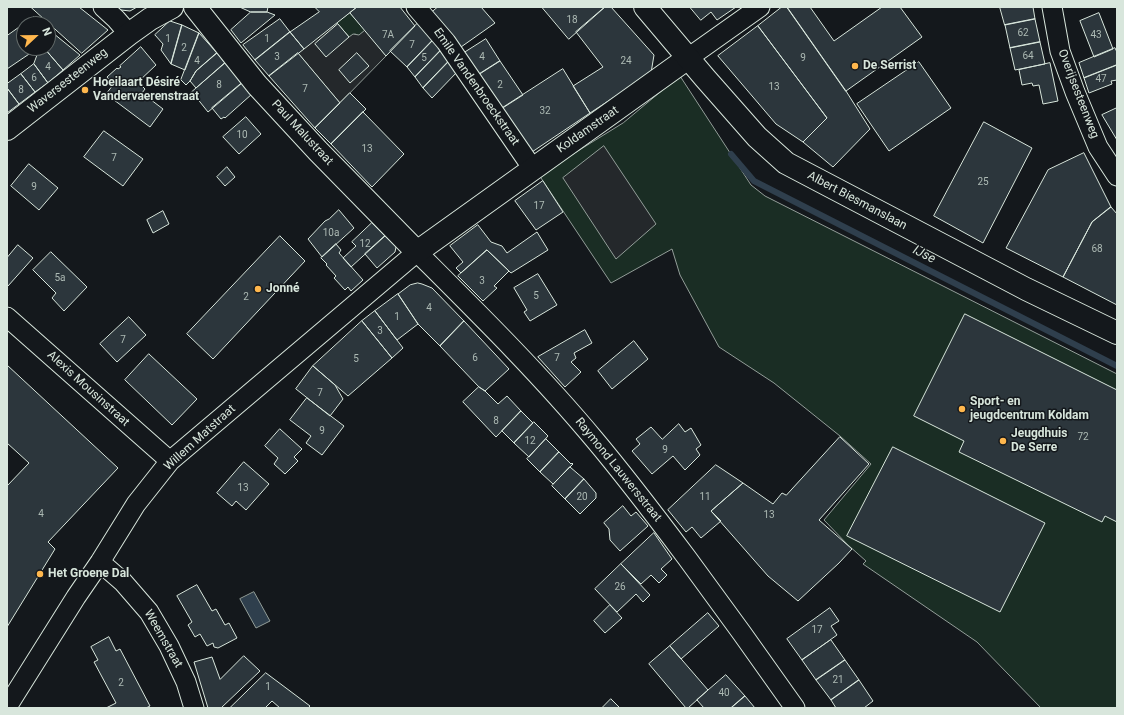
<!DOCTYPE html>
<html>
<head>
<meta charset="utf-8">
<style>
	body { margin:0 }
	#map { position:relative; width:1124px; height:715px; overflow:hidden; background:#14181c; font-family:Roboto,sans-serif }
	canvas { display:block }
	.frame { position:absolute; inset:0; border:8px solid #d8e6dc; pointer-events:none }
	.north { position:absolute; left:16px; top:16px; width:40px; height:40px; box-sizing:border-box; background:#14181c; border:1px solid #626a69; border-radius:50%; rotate:68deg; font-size:11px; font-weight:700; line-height:16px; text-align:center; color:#d8e6dc }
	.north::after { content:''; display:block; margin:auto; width:14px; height:18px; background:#ffb74d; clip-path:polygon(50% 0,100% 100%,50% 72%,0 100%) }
</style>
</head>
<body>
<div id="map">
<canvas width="1124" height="715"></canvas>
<div class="frame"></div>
<div class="north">N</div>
</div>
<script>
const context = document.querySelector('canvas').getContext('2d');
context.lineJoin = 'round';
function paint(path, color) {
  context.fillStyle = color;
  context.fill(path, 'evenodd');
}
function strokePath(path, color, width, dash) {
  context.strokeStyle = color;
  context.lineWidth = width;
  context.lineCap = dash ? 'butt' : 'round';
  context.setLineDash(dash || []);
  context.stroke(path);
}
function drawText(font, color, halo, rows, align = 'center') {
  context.font = font + ' Roboto,sans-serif';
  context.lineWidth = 3;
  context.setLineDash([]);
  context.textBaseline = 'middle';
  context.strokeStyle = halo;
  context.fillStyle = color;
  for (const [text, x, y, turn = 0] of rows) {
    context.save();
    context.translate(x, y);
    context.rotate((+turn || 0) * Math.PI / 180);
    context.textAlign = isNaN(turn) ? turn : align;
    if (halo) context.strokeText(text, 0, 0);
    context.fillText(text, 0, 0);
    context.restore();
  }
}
const green = new Path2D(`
	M350,13L365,30L359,36L355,34L349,37L337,23Z
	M680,76L751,185L765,196L1117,374V708H1041L977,642L863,564L866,561L848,545L824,520L871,464L840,436L774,383L719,347L680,275L672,249L611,283L539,175L623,123Z`);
paint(green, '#1a2d24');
strokePath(green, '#939e99', 1);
const parking = new Path2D(`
	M337,23L349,37L353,34L359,35L365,30L386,56L340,103L298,53Z
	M604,146L656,224L616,259L563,178Z`);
paint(parking, '#24282b');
strokePath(parking, '#939e99', 1);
const water = new Path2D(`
	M254,592L270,621L256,628L240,599Z`);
paint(water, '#2f3f4d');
strokePath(water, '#939e99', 1);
strokePath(new Path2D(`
	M731,154L754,181L1117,366`), '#2f3f4d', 6);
const building = new Path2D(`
	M31,7H79L108,30L82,53Z
	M118,7H137L130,11L121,10Z
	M240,7H268L267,12H251Z
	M315,7H357L304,49L290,32L319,12Z
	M357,7H400L415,26L386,56L350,13Z
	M438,7H481L495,23L461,47L431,13Z
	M542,7H605L569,39Z
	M605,7H611L654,55L651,73L590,113L573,86L603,67L576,32Z
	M690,7H736L717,20L711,12L701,20Z
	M782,7H787L846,91L870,129L833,167L803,142L827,118L758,26Z
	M787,7H810L834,41L882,7H900L922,37L846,91Z
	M1000,7H1033L1035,19L1005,25Z
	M251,12H267L275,15L241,43L231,30Z
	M1099,13L1113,49L1094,57L1080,21Z
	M34,17L43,24H24V48H38L7,69V36Z
	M280,19L290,32L255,60L243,45Z
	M1035,19L1040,42L1010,48L1005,25Z
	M170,21L182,25L171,64L161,50L163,44L155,35Z
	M418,23L434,39L407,67L390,51Z
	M338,24L349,37L326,57L315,44Z
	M182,25L199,33L185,70L171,64Z
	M758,26L827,118L803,142L776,124L718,56Z
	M48,29L80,55L63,70L44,48H48Z
	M290,32L304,49L269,76L255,60Z
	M199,33L217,53L196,71L190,81L186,85L181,80Z
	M434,39L442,49L415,77L407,67Z
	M486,39L500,61L478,75L464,53Z
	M1040,42L1045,64L1015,70L1010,48Z
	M141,47L156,65L138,82L145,89L142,93L163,109L150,127L106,94L113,85L107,77L117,68L118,69L121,67L120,66Z
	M40,48H44L63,70L48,83L34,64Z
	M1115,48L1117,52V65L1084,78L1079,63Z
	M442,49L450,60L423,88L415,77Z
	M217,53L225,63L196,88L190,81L196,71Z
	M298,53L340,103L315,128L269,76Z
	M357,53L369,66L350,83L339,70Z
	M450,60L458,71L432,98L423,88Z
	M500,61L523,95L501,109L478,75Z
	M919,62L951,108L889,151L857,104Z
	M225,63L242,83L208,112L192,92Z
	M1050,63L1058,101L1043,104L1039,85L1033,86L1032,83L1022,85L1019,70Z
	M34,64L48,83L35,92L21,74Z
	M1117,65V80L1111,81L1112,84L1089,93L1084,78Z
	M563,69L590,113L529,154L501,109Z
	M21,74L35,92L19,104L7,88V84Z
	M242,83L252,94L225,118L224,117L221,119L212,108Z
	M7,88L19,104L7,113Z
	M350,93L366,109L331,144L315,128Z
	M1117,108V140L1102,115Z
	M363,112L404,154L372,187L331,144Z
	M246,117L261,134L239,154L223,137Z
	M984,122L1032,148L983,243L934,216Z
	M104,131L143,159L123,186L84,157Z
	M1084,153L1111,207L1092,222L1063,277L1006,248L1048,170Z
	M29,164L58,188L39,210L11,186Z
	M227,167L235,177L225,186L217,177Z
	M543,181L563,212L536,230L515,201Z
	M1111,207L1117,214V305L1063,277L1092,222Z
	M339,210L354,228L322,257L308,239L325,221L329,219Z
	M163,211L169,224L153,233L147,220Z
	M372,223L385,236L351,267L343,258L356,246L352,242Z
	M478,225L491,242L502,246L507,253L537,232L548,250L511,273L487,250L461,273L456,268L463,262L450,246Z
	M280,236L305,261L213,359L187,334Z
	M385,236L396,247L395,252L377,268L365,254Z
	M336,244L341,250L339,253L363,280L351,291L348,287L345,290L334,278L336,276L326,265L327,264L321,258Z
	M18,245L33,258L8,286L7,285V258Z
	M487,250L509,271L494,286L497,288L483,301L458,276Z
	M51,252L87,287L64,311L52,298L56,293L33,270Z
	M538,274L557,305L530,321L524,312L527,310L514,288Z
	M418,283L422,284L432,288L464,321L440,346L418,324L398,294L410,285Z
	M398,294L418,324L397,340L375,311Z
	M375,311L403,348L392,358L362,321Z
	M965,314L1117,390V522L1105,516L1102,522L959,452L964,441L914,416Z
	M129,317L146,335L117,362L100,344Z
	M362,321L392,358L348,396L313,366Z
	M464,321L509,369L485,391L479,387L440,346Z
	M585,330L592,343L574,353L576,358L571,362L581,372L565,387L538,357Z
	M634,341L648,359L612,389L598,371Z
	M149,354L197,399L172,425L125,380Z
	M7,365L118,468L48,542L55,549L7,627V486L29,463L7,443Z
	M313,366L335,385L343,399L330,416L296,389Z
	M479,387L485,391L498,404L507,396L521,411L496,437L463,402Z
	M307,398L344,426L322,455L306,443L311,436L290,420Z
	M521,411L533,423L514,443L502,431Z
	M534,422L548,436L529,457L514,443Z
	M679,424L685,432L691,428L701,445L696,449L700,455L685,470L673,456L652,474L632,451L640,444L636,439L651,427L662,439Z
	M280,429L302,449L294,457L298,461L285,474L274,464L278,458L265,446Z
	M840,437L869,464L819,520L852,549L839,563L798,601L768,576L711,511L743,483L773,504L782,493L786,495Z
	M546,439L559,452L540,472L527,459Z
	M893,447L1045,523L1000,612L847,536Z
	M559,452L571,464L572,463L573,464L553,484L540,472Z
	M244,462L269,484L246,510L236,501L232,506L217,493Z
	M716,465L743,483L711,511L721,521L701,538L692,527L686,532L668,510Z
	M570,467L584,479L565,499L552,486Z
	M584,479L596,493V498L580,514L565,499Z
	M623,506L631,516L636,512L648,526L620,551L610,540L609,529L604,523Z
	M654,533L672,559L661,569L667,575L659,583L651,575L641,584L621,564Z
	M621,564L650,595L643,602L636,594L617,612L595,589Z
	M197,585L212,611L216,609L225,625L229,623L237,638L218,648L214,647L213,643L207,646L200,634L195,637L188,625L192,622L177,596Z
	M610,605L622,618L605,633L594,621Z
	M830,608L839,621L831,626L837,635L802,660L787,639Z
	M708,613L719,626L681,659L670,646Z
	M109,637L116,651L120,649L150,706L146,708H106L116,703L94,662L98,660L91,647Z
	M831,640L845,660L816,680L802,660Z
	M670,646L708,690L688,708H686L649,664Z
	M244,656L260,671L221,708H208L194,662L212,657L220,679Z
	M845,660L859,680L831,700L816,680Z
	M266,673L310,706L308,708H280L272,701L265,708H230Z
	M726,675L745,696L731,708H704L697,700Z
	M859,680L873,701L864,708H836L831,700Z
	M745,696L755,708H731Z
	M611,699L620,708H602Z`);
paint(building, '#2c363c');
strokePath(building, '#d8e6dc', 1);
const minor = new Path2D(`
	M103,7L116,19L129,34
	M416,7L446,42L533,169
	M1052,7L1060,51L1075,92L1098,147L1117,176
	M688,58L760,7
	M7,317L170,461
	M100,562L123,582L149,612L169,646L186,682L194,708
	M7,707L76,597L100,562L136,504L170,461L417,252C477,312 539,373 594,439C626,477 657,518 687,558C724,608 760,658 795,708`);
const tertiary = new Path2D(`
	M195,7L257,85L318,151L417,252L688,58
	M7,129L129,34L150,19L172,7`);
const secondary = new Path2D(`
	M645,7L705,78L757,137L786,163L1026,289L1117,333`);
strokePath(minor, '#d8e6dc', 21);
strokePath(tertiary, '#d8e6dc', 24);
strokePath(secondary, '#d8e6dc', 24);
strokePath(minor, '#14181c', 19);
strokePath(tertiary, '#14181c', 22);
strokePath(secondary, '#14181c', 22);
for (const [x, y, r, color] of [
	[855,66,4,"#ffb74d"],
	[85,90,4,"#ffb74d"],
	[258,289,4,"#ffb74d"],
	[962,409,4,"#ffb74d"],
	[1003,441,4,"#ffb74d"],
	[40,574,4,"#ffb74d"]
]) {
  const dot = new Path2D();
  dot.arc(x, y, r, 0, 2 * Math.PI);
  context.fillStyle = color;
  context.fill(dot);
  strokePath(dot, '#14181c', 1.5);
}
drawText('10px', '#adbab4', null, [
	["18",572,20],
	["62",1023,33],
	["7A",388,35],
	["43",1096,35],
	["1",168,39],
	["1",267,39],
	["7",412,45],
	["2",184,48],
	["64",1028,56],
	["3",277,57],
	["4",482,57],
	["5",424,58],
	["9",803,58],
	["4",197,61],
	["24",626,61],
	["4",48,67],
	["6",34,78],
	["47",1101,79],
	["8",219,85],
	["2",500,85],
	["13",774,87],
	["7",305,89],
	["8",21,90],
	["32",545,111],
	["10",242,135],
	["13",367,149],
	["7",114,158],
	["25",983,182],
	["9",34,187],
	["17",539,206],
	["10a",331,233],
	["12",365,244],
	["68",1097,249],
	["5a",60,278],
	["3",482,281],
	["5",536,296],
	["2",246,297],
	["4",429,308],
	["1",397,317],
	["3",380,331],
	["7",123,340],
	["6",475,358],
	["7",557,358],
	["5",356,359],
	["7",320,393],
	["8",496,421],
	["9",322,431],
	["72",1083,437],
	["12",530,441],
	["9",665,450],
	["13",243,488],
	["20",582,497],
	["11",705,497],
	["4",41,514],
	["13",769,515],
	["26",620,587],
	["17",817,630],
	["21",838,680],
	["2",121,683],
	["1",268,687],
	["40",724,693]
]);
drawText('bold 12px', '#d8e6dc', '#14181c', [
	["De Serrist",863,66],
	["Hoeilaart Désiré",93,83],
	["Vandervaerenstraat",93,97],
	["Jonné",266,289],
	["Sport- en",970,402],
	["jeugdcentrum Koldam",970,416],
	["Jeugdhuis",1011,434],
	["De Serre",1011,448],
	["Het Groene Dal",48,574]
], 'left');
drawText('12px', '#d8e6dc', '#14181c', [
	["Waversesteenweg",68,81,-38],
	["Emile Vandenbroeckstraat",476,87,55],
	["Overijsesteenweg",1078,94,69],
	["Koldamstraat",588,130,-35],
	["Paul Malustraat",302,133,47],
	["Albert Biesmanslaan",857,201,28],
	["Alexis Mousinstraat",88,389,42],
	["Willem Matstraat",200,438,-42],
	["Raymond Lauwersstraat",618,470,51],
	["Weemstraat",163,639,60]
]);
drawText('italic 13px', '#d8e6dc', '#14181c', [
	["IJse",924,255,27]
]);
</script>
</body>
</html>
